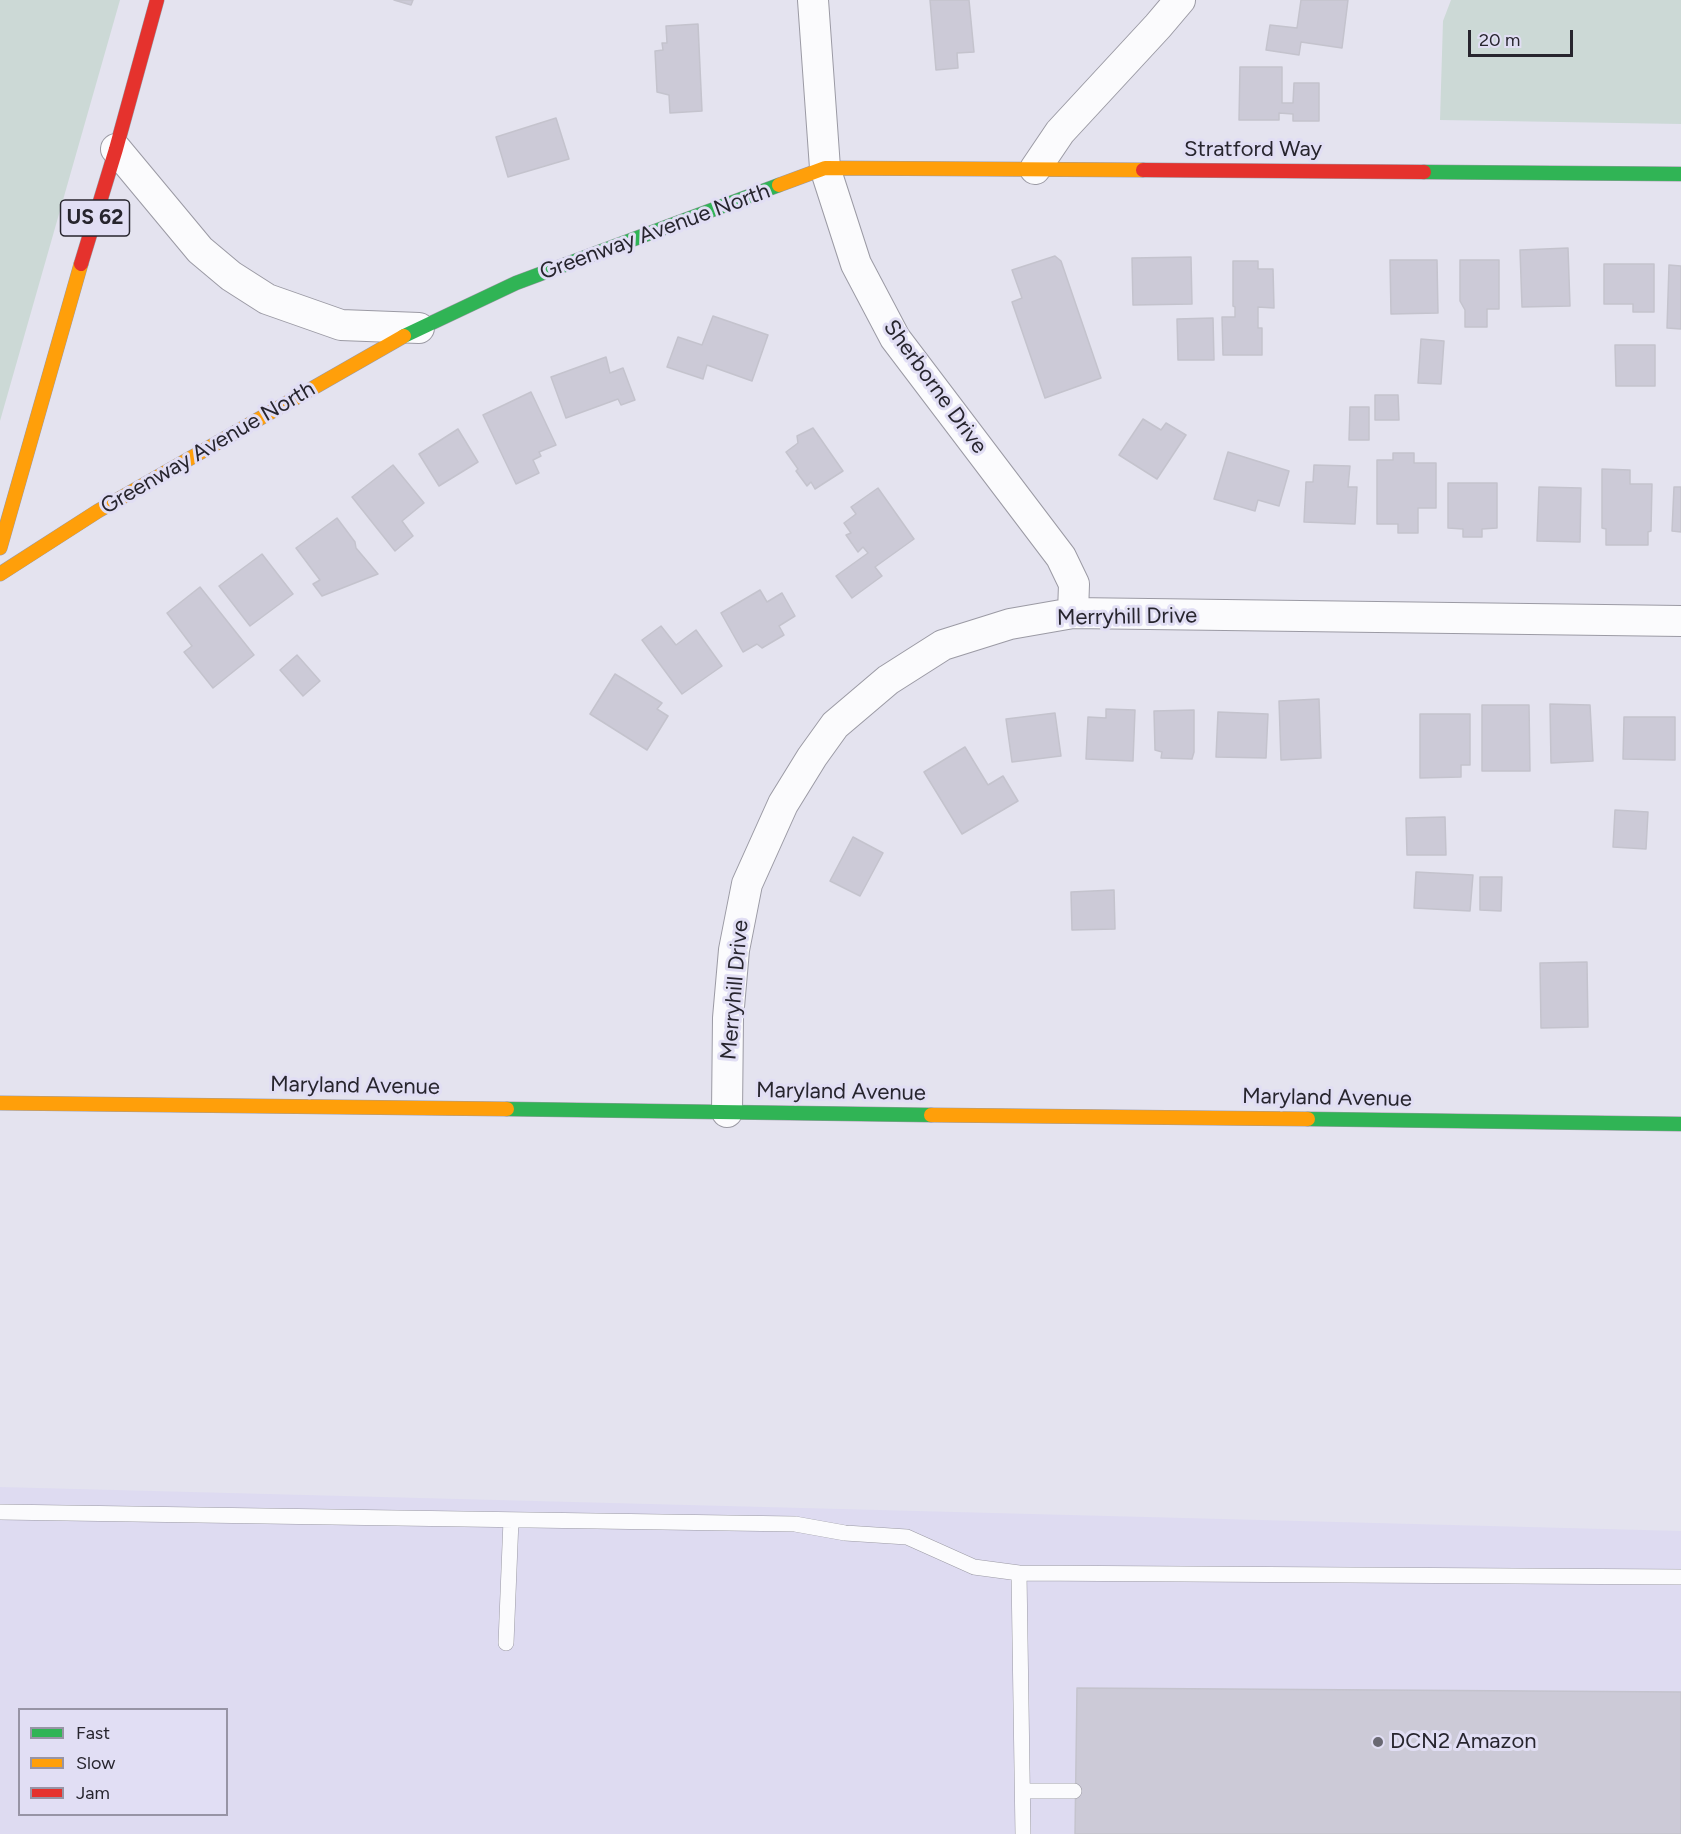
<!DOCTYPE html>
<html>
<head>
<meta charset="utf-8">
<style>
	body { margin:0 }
	#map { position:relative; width:1681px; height:1834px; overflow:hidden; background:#e4e3ef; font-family:Figtree,sans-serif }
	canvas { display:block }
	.legend { position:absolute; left:18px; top:1708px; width:210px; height:108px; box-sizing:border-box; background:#e1def4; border:2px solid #9794a5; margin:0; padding:8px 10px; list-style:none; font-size:18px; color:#27252e }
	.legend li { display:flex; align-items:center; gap:12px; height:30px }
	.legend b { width:30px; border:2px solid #9794a5 }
	.scale { position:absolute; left:1468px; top:30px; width:105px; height:27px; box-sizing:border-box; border:3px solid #27252e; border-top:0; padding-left:8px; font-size:18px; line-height:21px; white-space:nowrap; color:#27252e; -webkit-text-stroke:4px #e1def4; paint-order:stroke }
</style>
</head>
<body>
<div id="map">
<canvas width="1681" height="1834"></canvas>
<ul class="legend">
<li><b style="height:8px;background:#30b455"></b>Fast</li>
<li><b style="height:8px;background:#ff9f0a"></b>Slow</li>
<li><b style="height:8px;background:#e5322d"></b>Jam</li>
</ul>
<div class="scale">20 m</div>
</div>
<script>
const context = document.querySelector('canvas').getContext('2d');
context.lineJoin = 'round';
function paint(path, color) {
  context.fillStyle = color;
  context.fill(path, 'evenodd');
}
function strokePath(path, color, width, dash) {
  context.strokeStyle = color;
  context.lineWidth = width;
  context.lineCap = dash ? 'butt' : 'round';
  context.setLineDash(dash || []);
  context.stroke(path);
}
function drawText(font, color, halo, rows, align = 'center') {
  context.font = font + ' Figtree,sans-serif';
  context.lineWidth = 6;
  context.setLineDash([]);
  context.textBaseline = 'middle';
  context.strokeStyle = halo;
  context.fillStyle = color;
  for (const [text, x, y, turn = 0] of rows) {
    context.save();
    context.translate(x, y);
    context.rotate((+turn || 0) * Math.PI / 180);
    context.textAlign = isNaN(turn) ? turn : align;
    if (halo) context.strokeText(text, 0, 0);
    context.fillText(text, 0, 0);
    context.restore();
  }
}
paint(new Path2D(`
	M0,1487L1681,1531V1834H0ZM20,1710H226V1814H20Z`), '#dedbf1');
paint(new Path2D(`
	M0,0H120L0,421Z
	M1451,0H1681V124L1440,120L1443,21Z`), '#ccd9d6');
const building = new Path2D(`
	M394,0H413L411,5Z
	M930,0H969L974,52L957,53L958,68L936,70Z
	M1301,0H1348L1342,48L1301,42L1299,55L1266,50L1270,25L1297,28Z
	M698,24L702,111L670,113L669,95L657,92L655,51L663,50L662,43H667L666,26Z
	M1240,67H1282V103H1293L1294,83H1319V121H1293V114L1279,113V120H1239Z
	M556,118L569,159L508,177L496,137Z
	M1568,248L1570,306L1522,307L1520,250Z
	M1055,256L1061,261L1101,378L1045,398L1012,302L1022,298L1012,270Z
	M1191,257L1192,304L1133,305L1132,258Z
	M1390,260H1437L1438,313L1391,314Z
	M1460,260H1499V309H1487V327H1465V310L1460,301Z
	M1233,261H1258V269H1273L1274,308L1258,307V328H1262V355H1223L1222,317H1235V307L1233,306Z
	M1604,264H1654V312H1633V304H1604Z
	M1669,265L1681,266V329L1667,328Z
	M713,316L768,335L752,381L707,365L703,379L667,367L678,337L702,345Z
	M1213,318L1214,360H1178L1177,319Z
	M1421,339L1444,341L1441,384L1418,383Z
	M1615,345H1655V386H1616Z
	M606,357L610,373L623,368L635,400L621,405L618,399L566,418L551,377Z
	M531,392L556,445L539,452L541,456L533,460L539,473L516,484L483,415Z
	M1375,395H1398L1399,420H1375Z
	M1350,407H1369V440H1349Z
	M1143,419L1161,430L1166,423L1186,435L1157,479L1119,455Z
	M813,428L843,471L815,489L811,482L807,486L796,471L798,469L786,452L798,443L797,436Z
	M458,429L478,462L439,486L419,454Z
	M1228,452L1289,471L1279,506L1258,500L1255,511L1214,499Z
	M1393,453H1414V463H1436V508H1418V533H1398V524H1377V460H1393Z
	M393,465L424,503L402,521L413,536L395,551L352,497Z
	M1314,465L1350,466L1348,487H1357L1355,524L1304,522L1306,482H1313Z
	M1602,469L1630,470V484H1652L1651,531L1648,532V545H1606V529L1602,528Z
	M1448,483H1497V528L1482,529V537H1463V529L1448,528Z
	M1539,487L1581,488L1580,542L1537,541Z
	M1674,487H1681V532L1672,531Z
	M878,488L914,539L875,567L882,576L852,598L836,576L868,553L863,547L858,552L846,535L851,533L844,523L856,514L851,507Z
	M337,518L355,542L356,548L378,574L322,596L313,584L320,580L296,548Z
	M262,554L293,594L250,626L219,586Z
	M200,587L254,655L213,688L184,652L192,646L167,613Z
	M760,590L767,602L782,593L795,616L779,626L784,635L762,648L757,644L743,652L721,613Z
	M661,626L676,645L696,630L722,666L682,694L642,640Z
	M297,655L320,681L303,696L280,670Z
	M615,674L662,703L657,709L668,716L647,750L590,714Z
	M1319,699L1321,758L1281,760L1279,701Z
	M1550,704L1590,705L1593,761L1551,763Z
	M1482,705H1529L1530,771H1482Z
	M1106,709L1135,710L1133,761L1086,759L1088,717L1106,718Z
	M1194,710V752L1192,759L1161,758L1162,752L1155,750L1154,711Z
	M1218,712L1268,714L1266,758L1216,757Z
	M1055,713L1061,756L1012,762L1006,719Z
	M1420,714H1470V765H1461V777L1420,778Z
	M1624,717H1675V760L1623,759Z
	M965,747L988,785L1003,776L1018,801L962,834L924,772Z
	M1615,810L1648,812L1646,849L1613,847Z
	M1445,817L1446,855H1407L1406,818Z
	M853,837L883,853L860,896L830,881Z
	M1416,872L1473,875L1470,911L1414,908Z
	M1480,877H1502L1501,911L1480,910Z
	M1114,890L1115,929L1072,930L1071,892Z
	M1587,962L1588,1027L1541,1028L1540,963Z
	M1077,1688L1681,1692V1834H1075Z`);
paint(building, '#cccad7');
strokePath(building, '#c4c3cd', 1.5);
const lane = new Path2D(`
	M0,1512L795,1524L845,1533L907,1537L974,1567L1019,1573L1681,1577
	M1019,1573L1023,1834
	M506,1643L511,1520
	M1023,1791H1074`);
const street = new Path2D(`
	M813,0L825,168L856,264L895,338L1061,557L1074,584L1073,613
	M116,149L200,250L231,276L267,299L341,325L419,328
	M1035,169L1060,132L1158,26L1180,0
	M727,1112L728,1018L734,950L747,884L783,804L812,757L835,725L888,680L943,645L1010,624L1073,613L1681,621`);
const fast = new Path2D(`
	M1424,172L1681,174
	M404,336L516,283L779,185
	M507,1109L931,1115
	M1308,1119L1681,1124`);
const slow = new Path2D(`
	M779,185L825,168L1143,170
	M0,548L81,264
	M0,574L98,511L404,336
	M0,1103L507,1109
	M931,1115L1308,1119`);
const jam = new Path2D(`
	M1143,170L1424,172
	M81,264L116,149L157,0`);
strokePath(lane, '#9b9aa4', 16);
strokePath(street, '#9b9aa4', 32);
strokePath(fast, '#9b9aa4', 15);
strokePath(slow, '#9b9aa4', 15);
strokePath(jam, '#9b9aa4', 15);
strokePath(lane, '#fbfbfd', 15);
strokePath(street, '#fbfbfd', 30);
strokePath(fast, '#30b455', 14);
strokePath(slow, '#ff9f0a', 14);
strokePath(jam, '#e5322d', 14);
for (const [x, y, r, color] of [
	[1378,1742,6,"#696872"]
]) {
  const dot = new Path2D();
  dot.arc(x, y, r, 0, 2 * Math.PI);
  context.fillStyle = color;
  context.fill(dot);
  strokePath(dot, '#e1def4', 2);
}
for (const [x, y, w] of [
	[95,218,69]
]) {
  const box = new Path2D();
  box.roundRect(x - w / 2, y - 18, w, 36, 4.5);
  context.fillStyle = '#e1def4';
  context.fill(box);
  strokePath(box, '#27252e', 1.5);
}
drawText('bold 21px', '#27252e', null, [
	["US 62",95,218]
]);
drawText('22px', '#27252e', '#e1def4', [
	["Stratford Way",1253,150],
	["Greenway Avenue North",655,232,-20],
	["Sherborne Drive",935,387,54],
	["Greenway Avenue North",208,448,-30],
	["Merryhill Drive",1127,617,-1],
	["Merryhill Drive",735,990,-85],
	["Maryland Avenue",355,1086,1],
	["Maryland Avenue",841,1092,1],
	["Maryland Avenue",1327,1098,1]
]);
drawText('22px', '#27252e', '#e1def4', [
	["DCN2 Amazon",1390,1742]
], 'left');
</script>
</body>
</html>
